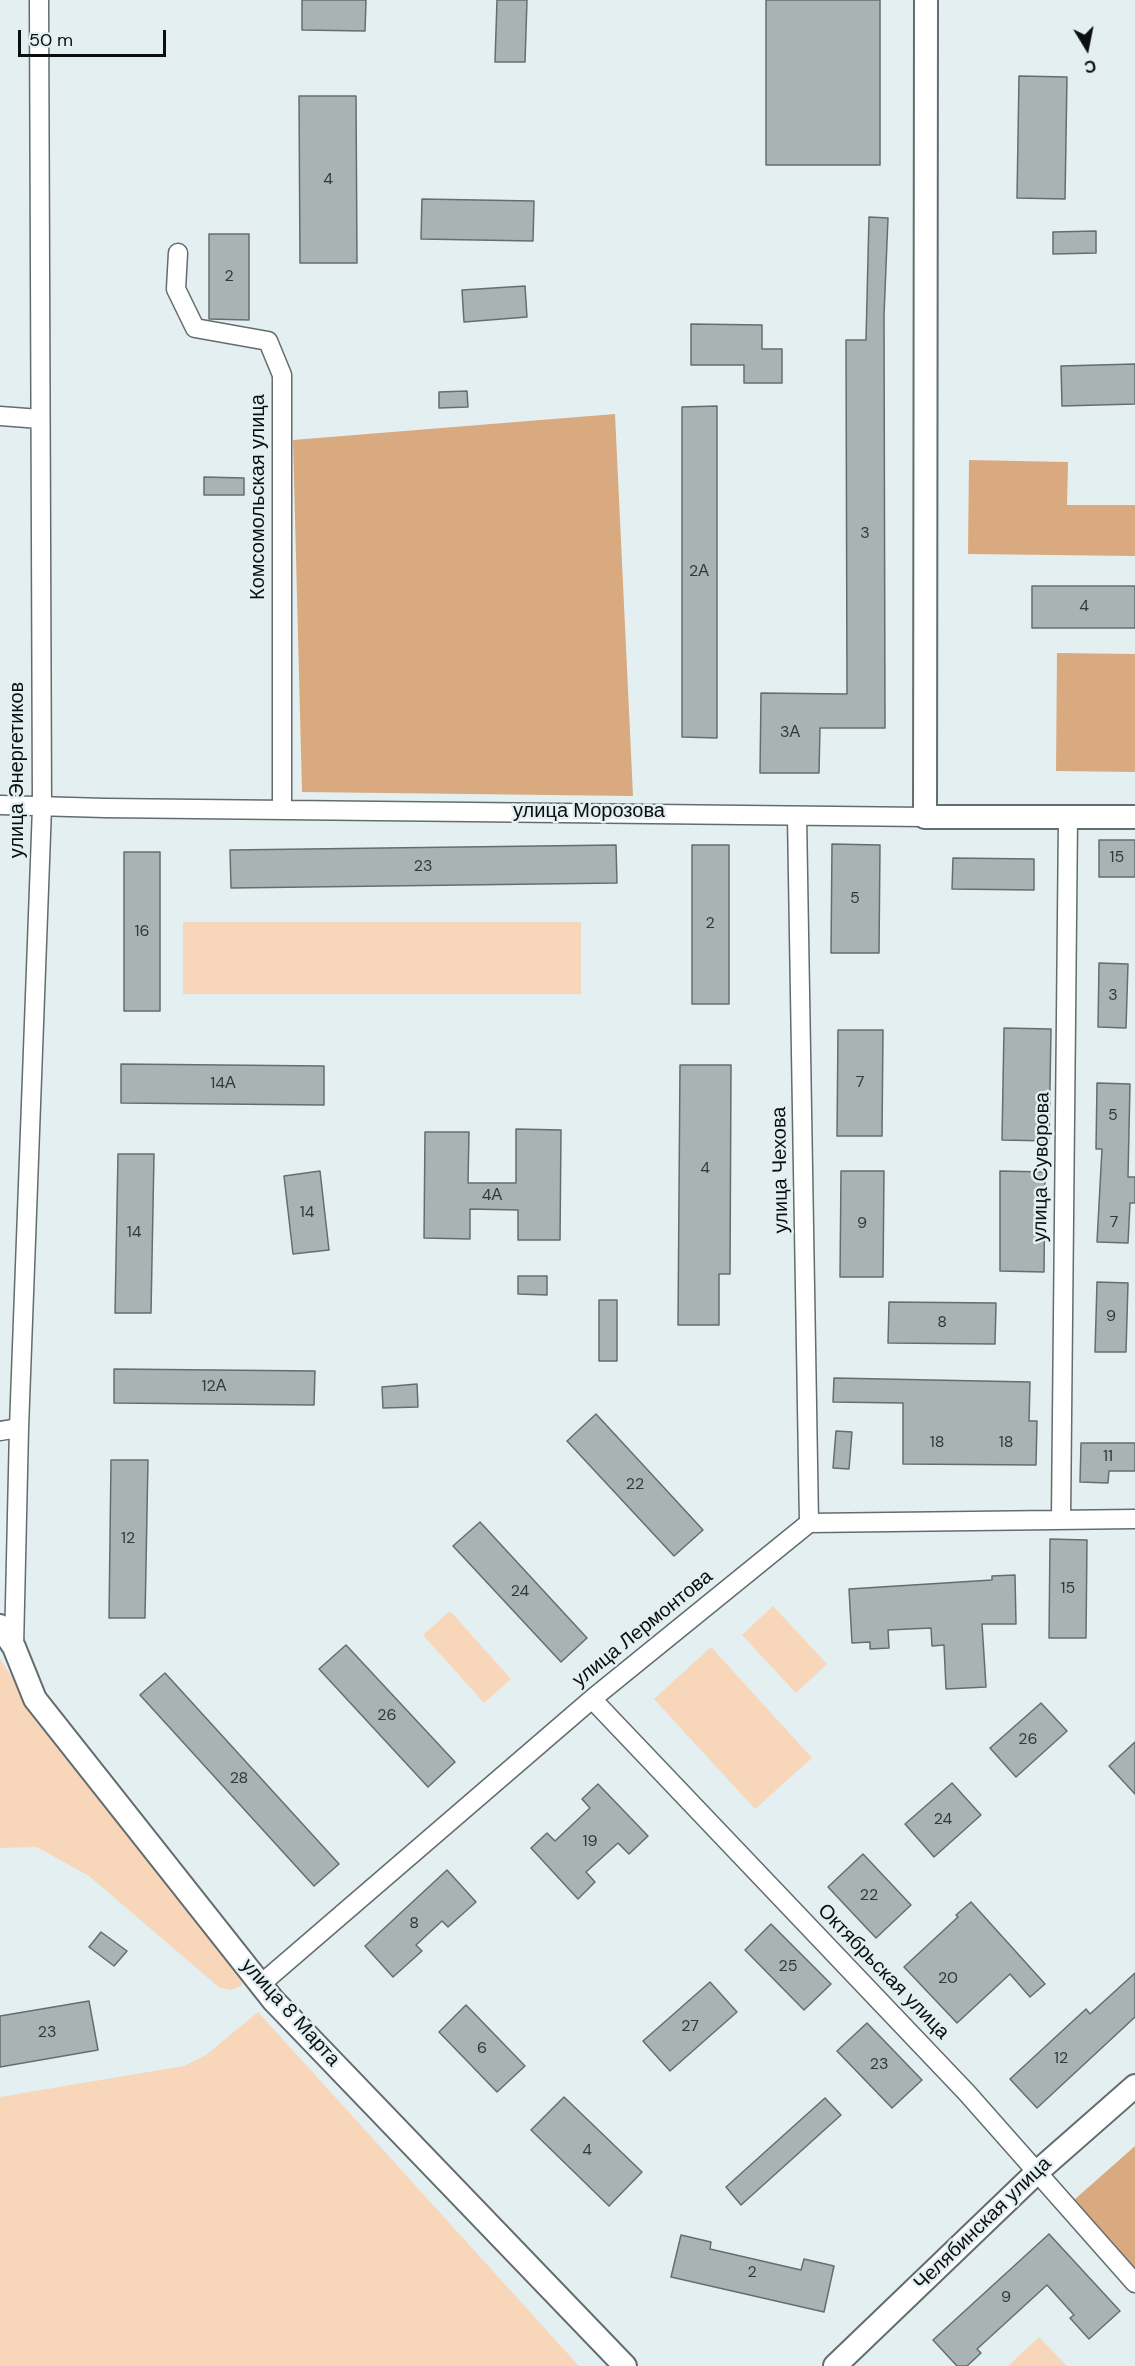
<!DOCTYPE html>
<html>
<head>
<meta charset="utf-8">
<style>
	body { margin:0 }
	#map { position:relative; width:1135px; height:2366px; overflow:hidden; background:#e4eff1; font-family:"DM Sans",sans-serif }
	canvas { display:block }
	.north { position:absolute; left:1057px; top:18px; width:60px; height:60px; -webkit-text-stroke:4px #e4eff1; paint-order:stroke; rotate:170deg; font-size:16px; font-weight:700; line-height:24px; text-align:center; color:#0b0f0f }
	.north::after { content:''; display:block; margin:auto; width:21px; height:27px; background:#0b0f0f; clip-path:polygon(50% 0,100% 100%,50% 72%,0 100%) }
	.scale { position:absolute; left:18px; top:30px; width:148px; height:27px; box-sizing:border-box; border:3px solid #0b0f0f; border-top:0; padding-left:8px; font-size:18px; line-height:21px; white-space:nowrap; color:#0b0f0f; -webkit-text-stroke:4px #e4eff1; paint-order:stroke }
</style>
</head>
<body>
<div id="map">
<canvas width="1135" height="2366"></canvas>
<div class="north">С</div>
<div class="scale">50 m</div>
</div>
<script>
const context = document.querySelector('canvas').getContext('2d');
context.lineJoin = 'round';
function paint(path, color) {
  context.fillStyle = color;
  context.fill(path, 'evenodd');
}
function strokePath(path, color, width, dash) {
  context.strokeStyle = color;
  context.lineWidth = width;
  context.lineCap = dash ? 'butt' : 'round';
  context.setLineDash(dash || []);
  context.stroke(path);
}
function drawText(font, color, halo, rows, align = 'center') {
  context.font = font + ' "DM Sans",sans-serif';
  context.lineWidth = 5;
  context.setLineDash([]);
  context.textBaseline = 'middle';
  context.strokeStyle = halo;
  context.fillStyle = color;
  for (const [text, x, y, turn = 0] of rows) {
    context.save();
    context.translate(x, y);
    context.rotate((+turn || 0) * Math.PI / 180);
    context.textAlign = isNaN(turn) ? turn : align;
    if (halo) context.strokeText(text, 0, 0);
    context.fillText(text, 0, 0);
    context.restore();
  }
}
paint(new Path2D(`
	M183,922H581V994H183Z
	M773,1606L827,1664L796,1693L742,1635Z
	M450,1611L511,1679L484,1703L423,1635Z
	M711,1647L812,1758L755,1809L654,1699Z
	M0,1659L38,1717L245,1976L241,1986L231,1990L220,1988L89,1876L37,1847L0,1848Z
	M258,2012L579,2366H0V2097L184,2066L206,2055Z
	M1039,2337L1067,2366H1008Z`), '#f7d6ba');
paint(new Path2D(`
	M615,414L633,796L302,792L293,440Z
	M969,460L1068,462L1067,505H1135V556L968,554Z
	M1057,653L1135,654V772L1056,771Z
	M1135,2146V2268L1074,2200Z`), '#d9aa7f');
const building = new Path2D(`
	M302,0H366L365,31L302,30Z
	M497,0H527L525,62H495Z
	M766,0H880V165H766Z
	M1019,76L1067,77L1065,199L1017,198Z
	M299,96H356L357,263H300Z
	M422,199L534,201L533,241L421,239Z
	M869,217L888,218L884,315L885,728H820L819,773H760L761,693L847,694L846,340H866Z
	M1096,231V253L1053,254V232Z
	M209,234H249V320L209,319Z
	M525,286L527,317L464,322L462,290Z
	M691,324L762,325V349H782V383H744V365H691Z
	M1135,364V404L1062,406L1061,366Z
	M467,391L468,407L439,408V392Z
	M717,406V738L682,737V407Z
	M204,477L244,478V495H204Z
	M1032,586H1135V628H1032Z
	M1099,840H1135V877H1099Z
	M832,844L880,845L879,953H831Z
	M616,845L617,883L231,888L230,850Z
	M692,845H729V1004H692Z
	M124,852H160V1011H124Z
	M953,858L1034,859V890L952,889Z
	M1099,963L1128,964L1126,1028L1098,1027Z
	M1004,1028L1051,1029L1049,1141L1002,1140Z
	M838,1030H883L882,1136H837Z
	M121,1064L324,1066V1105L121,1103Z
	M680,1065H731L730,1274H719V1325H678Z
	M1097,1083L1130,1084L1128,1177H1135V1203H1130L1128,1243L1097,1242L1102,1149H1096Z
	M516,1129L561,1130L560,1240H518V1210L470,1209V1239L424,1238L425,1132H469L468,1183H516Z
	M118,1154H154L151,1313H115Z
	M320,1171L329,1250L293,1254L284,1176Z
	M841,1171H884L883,1277H840Z
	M1000,1171L1045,1172L1044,1272L1000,1271Z
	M518,1276H547V1295L518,1294Z
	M1097,1282L1128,1283L1126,1352H1095Z
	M599,1300H617V1361H599Z
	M889,1302L996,1303L995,1344L888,1343Z
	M114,1369L315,1371L314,1405L114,1403Z
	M834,1378L1030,1382L1029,1421H1037L1036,1465L903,1464V1403L833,1402Z
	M417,1384L418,1407L383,1408L382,1387Z
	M596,1414L703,1530L674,1556L567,1441Z
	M836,1431L852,1432L849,1469L833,1468Z
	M1081,1443H1135V1471H1109L1108,1483L1080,1482Z
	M111,1460H148L145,1618H109Z
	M480,1522L587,1638L561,1662L453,1546Z
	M1050,1539L1087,1540L1086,1638H1049Z
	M1015,1575L1016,1624H982L986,1687L946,1689L944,1645L932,1646L931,1628L888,1630L889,1648L870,1649V1642L852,1643L849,1589L992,1580V1576Z
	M346,1645L455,1762L428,1787L319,1669Z
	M165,1673L339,1864L314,1886L140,1695Z
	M1041,1703L1067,1731L1016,1777L990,1748Z
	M1135,1742V1794L1109,1766Z
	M952,1783L981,1815L934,1857L905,1824Z
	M598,1784L648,1836L629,1854L618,1843L586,1872L595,1882L578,1899L531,1848L547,1833L555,1841L590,1808L582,1799Z
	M863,1854L911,1905L876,1938L828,1887Z
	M447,1870L476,1902L448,1927L442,1921L416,1945L422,1951L393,1977L365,1946Z
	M971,1902L1045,1984L1030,1997L1010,1974L957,2023L904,1967L958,1917L956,1915Z
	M771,1924L831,1984L804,2010L745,1950Z
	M101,1932L127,1951L114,1966L89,1947Z
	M1135,1973V2017L1037,2108L1010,2079L1086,2009L1090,2014Z
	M710,1982L737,2012L670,2071L643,2041Z
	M89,2001L98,2050L0,2067V2016Z
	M466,2005L525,2066L497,2092L439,2032Z
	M867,2023L922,2080L892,2108L837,2051Z
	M564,2097L642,2172L609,2206L531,2130Z
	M825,2098L841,2115L741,2205L726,2187Z
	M1049,2234L1120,2311L1089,2339L1070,2318L1074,2315L1047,2285L977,2349L981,2353L967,2366H957L933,2340Z
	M681,2235L711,2242L710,2249L801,2270L804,2259L834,2266L824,2312L671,2277Z`);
paint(building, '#a9b3b4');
strokePath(building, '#656e6f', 1.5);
const minor = new Path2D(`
	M178,253L176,289L195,328L268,341L282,375V810
	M0,416L40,419
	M0,805L105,808L925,817
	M797,816L809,1523
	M0,1431L19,1428
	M1061,1518L1068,817
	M14,1647L19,1428L42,807L39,0
	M592,1699L967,2093L1135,2283
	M261,1984L592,1699L809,1523L1135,1519`);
const tertiary = new Path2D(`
	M926,0L925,817H1135
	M0,1626L14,1647L35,1699L273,2000L625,2366
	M835,2366L1036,2173L1135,2086`);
strokePath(minor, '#636c6e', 21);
strokePath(tertiary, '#636c6e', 26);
strokePath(minor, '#fff', 18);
strokePath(tertiary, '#fff', 22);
drawText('16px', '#323838', null, [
	["4",328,180],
	["2",229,277],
	["3",865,534],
	["2А",699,572],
	["4",1084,607],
	["3А",790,733],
	["15",1117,858],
	["23",423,867],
	["5",855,899],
	["2",710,924],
	["16",142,932],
	["3",1113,996],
	["7",860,1083],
	["14А",223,1084],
	["5",1113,1116],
	["4",705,1169],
	["4А",492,1196],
	["14",307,1213],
	["7",1114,1223],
	["9",862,1224],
	["14",134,1233],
	["9",1111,1317],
	["8",942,1323],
	["12А",214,1387],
	["18",937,1443],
	["18",1006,1443],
	["11",1108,1457],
	["22",635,1485],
	["12",128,1539],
	["15",1068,1589],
	["24",520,1592],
	["26",387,1716],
	["26",1028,1740],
	["28",239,1779],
	["24",943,1820],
	["19",590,1842],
	["22",869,1896],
	["8",414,1924],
	["25",788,1967],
	["20",948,1979],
	["27",690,2027],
	["23",47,2033],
	["6",482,2049],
	["12",1061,2059],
	["23",879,2065],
	["4",587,2151],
	["2",752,2273],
	["9",1006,2298]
]);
drawText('20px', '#0b0f0f', '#e4eff1', [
	["Комсомольская улица",259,497,-90],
	["улица Энергетиков",18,770,-90],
	["улица Морозова",589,812],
	["улица Суворова",1042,1167,-89],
	["улица Чехова",781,1170,-91],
	["улица Лермонтова",643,1629,-39],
	["Октябрьская улица",883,1972,46],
	["улица 8 Марта",290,2013,48],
	["Челябинская улица",983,2224,-44]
]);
</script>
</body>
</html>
